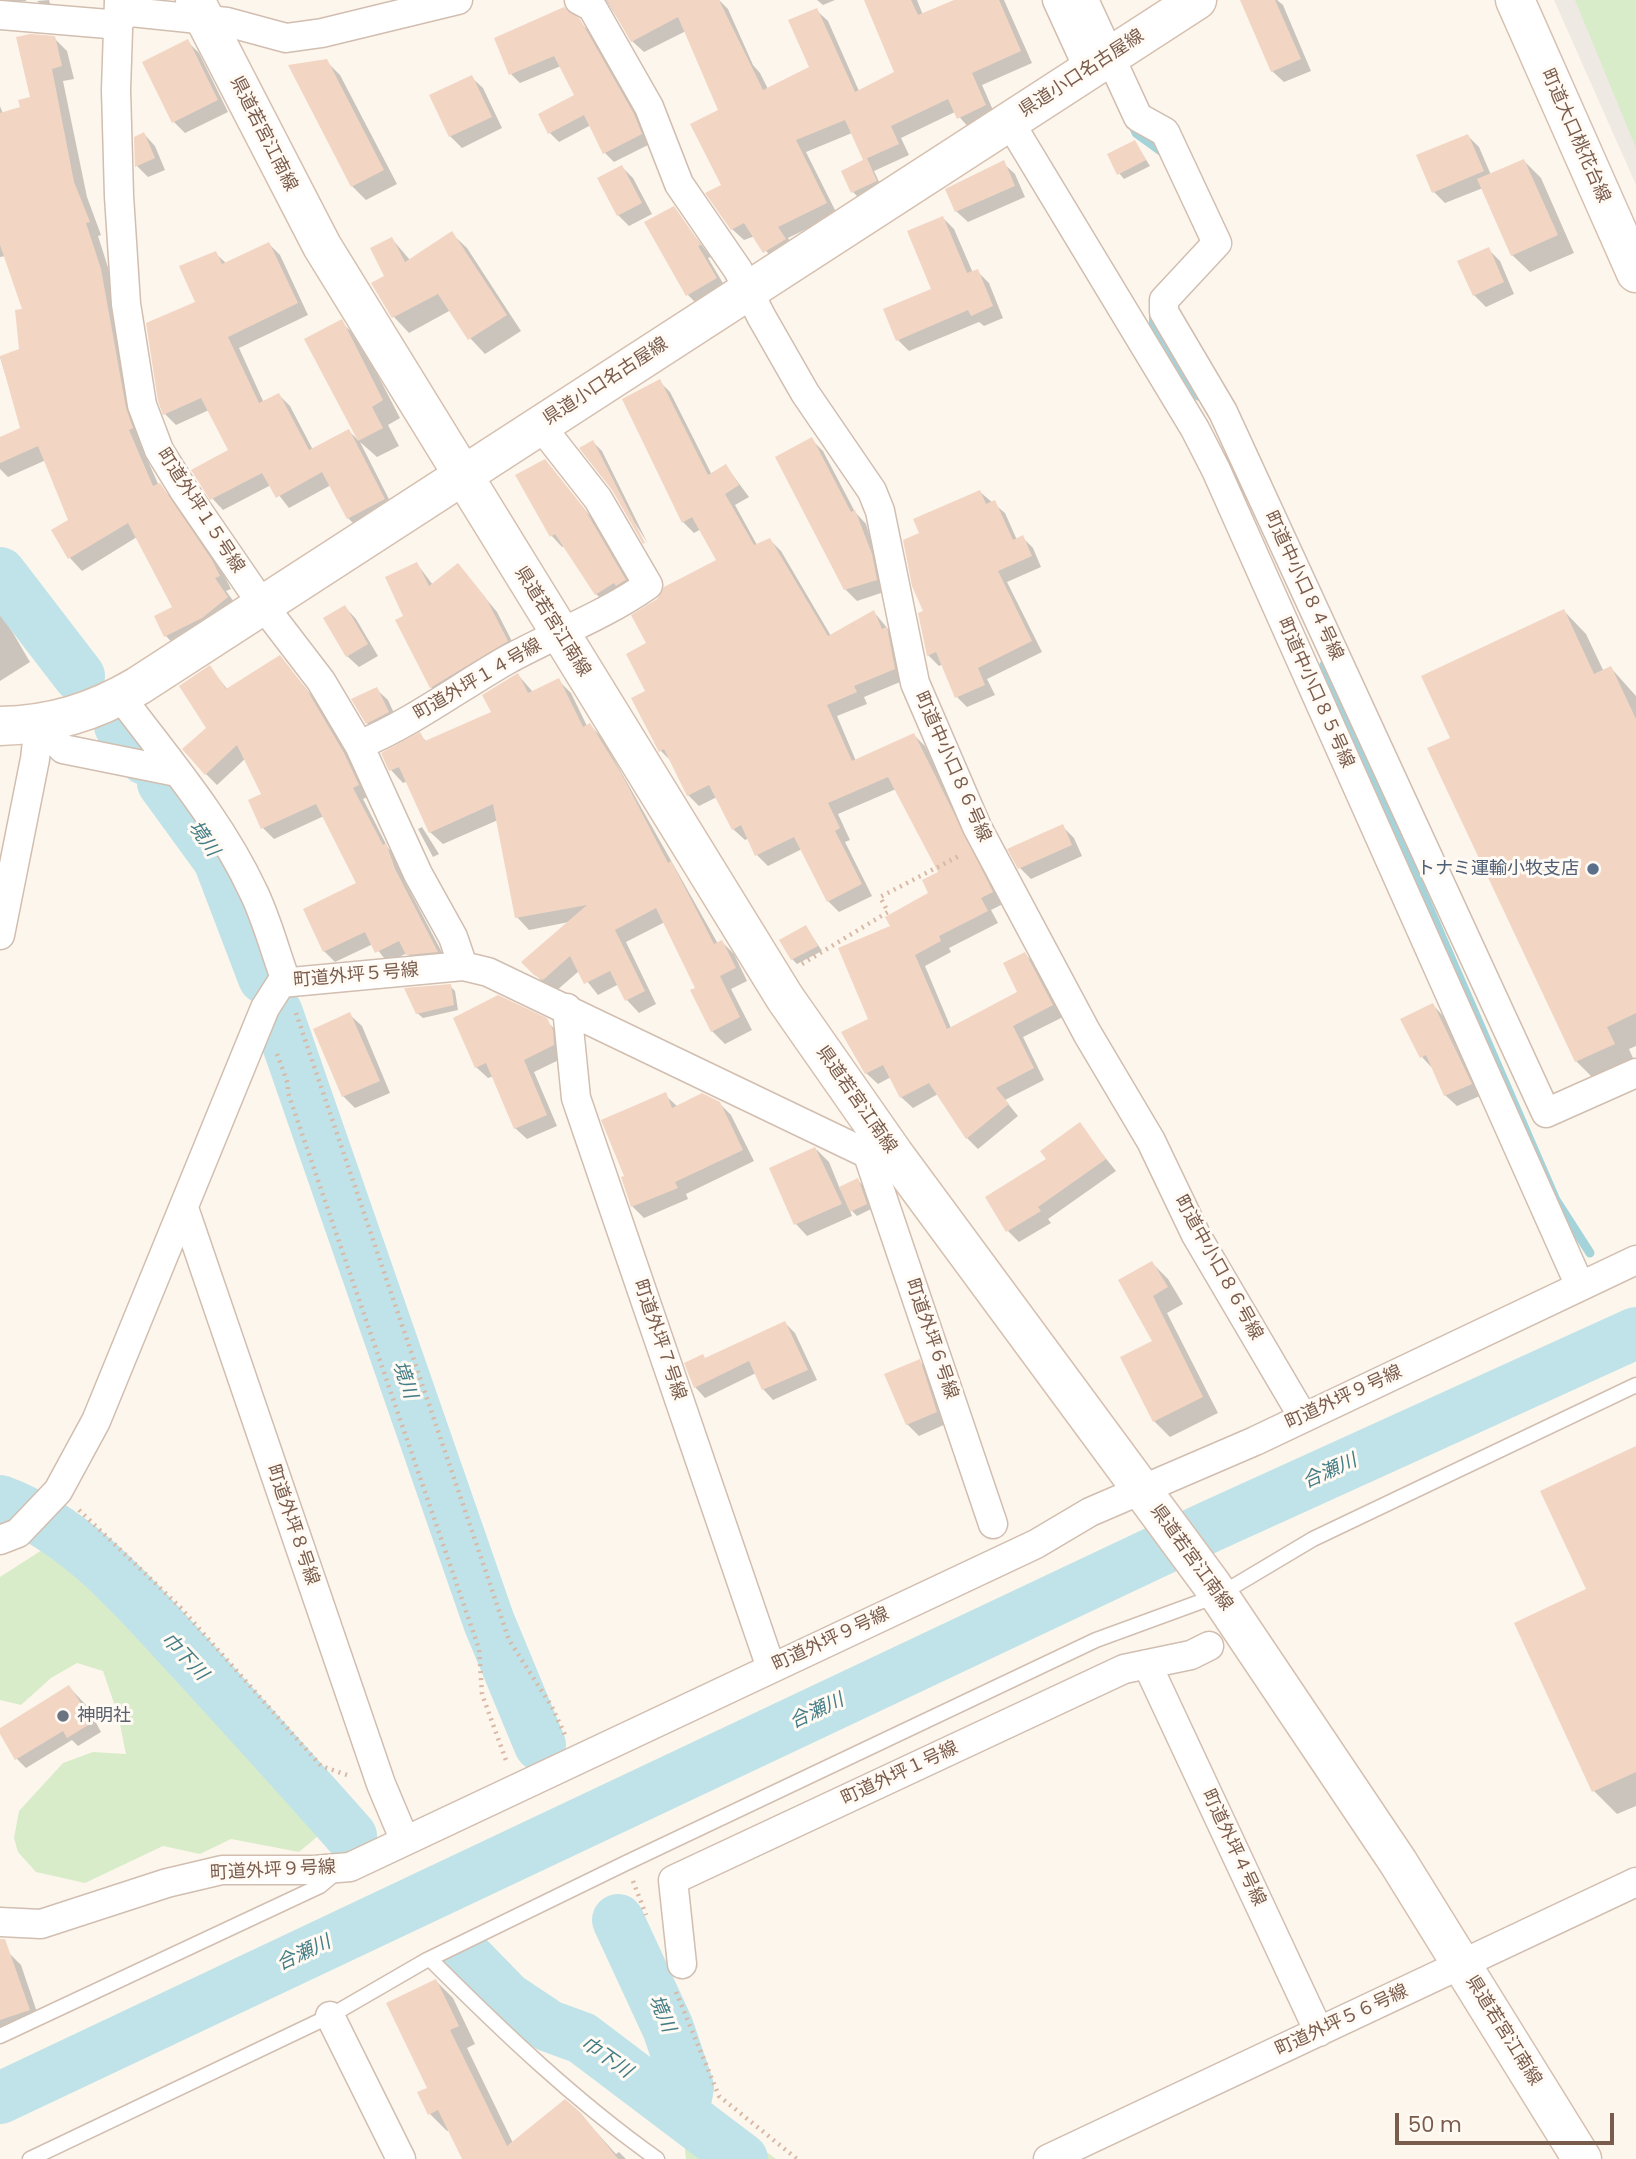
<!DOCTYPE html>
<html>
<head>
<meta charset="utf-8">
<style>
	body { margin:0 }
	#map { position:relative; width:1636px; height:2159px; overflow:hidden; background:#fdf6ec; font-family:Poppins,sans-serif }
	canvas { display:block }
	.scale { position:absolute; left:1395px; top:2113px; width:219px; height:32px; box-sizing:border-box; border:4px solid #7a5c4d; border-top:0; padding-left:9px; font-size:21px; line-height:24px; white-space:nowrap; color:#7a5c4d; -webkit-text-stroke:5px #fffaf3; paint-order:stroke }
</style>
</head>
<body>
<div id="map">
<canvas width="1636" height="2159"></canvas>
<div class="scale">50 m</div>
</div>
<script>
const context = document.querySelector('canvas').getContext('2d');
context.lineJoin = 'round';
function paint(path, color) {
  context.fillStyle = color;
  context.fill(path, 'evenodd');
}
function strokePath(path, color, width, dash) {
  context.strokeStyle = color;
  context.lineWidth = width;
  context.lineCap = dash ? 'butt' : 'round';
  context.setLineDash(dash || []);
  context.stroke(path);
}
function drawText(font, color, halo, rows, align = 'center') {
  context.font = font + ' Poppins,"Noto Sans JP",sans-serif';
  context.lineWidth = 6;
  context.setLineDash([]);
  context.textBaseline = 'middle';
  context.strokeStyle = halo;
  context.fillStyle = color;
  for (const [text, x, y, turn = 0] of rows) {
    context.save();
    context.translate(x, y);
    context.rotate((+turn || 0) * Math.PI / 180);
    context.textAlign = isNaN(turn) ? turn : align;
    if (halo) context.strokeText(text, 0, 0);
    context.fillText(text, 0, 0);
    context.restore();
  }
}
paint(new Path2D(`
	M1554,0H1636V185Z`), '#efe9e4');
paint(new Path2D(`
	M1575,0H1636V148Z
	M70,1532L107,1554L158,1607L204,1646L237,1689L275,1724L332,1792L318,1836L299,1852L231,1839L200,1854L163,1846L85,1883L36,1872L18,1852L14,1838L19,1811L63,1763L93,1752L126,1754L118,1715L103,1671L77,1663L51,1678L21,1705L0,1700V1577Z
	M679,2089L776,2159H686Z`), '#d8ecc9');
paint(new Path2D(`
	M0,0H26V1H0Z
	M49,0L51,7L43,6L37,1Z
	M606,0H719L728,9L753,65L760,73L768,89L811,68L816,10L828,21L859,91L896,72L866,0H917L923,15L959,0H1004L1032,63L982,85L996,117L970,129L955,112L901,138L909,155L874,171L881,186L858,197L853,192L866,161L852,133L806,152L837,214L788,238L796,251L776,264L755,236L744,240L732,229L723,186L720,111L686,31L644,52L632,41Z
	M817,0H835L823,5Z
	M1257,0H1277L1283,5L1311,71L1284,82L1272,71Z
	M579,21L589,31L643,125L650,144L614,162L605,153L591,125L559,142L550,133L576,96L561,66L520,83L511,74Z
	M54,38L67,51L74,79L63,81L87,197L101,235L98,236L113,283L144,441L140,443L159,486L172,498L224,575L231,589L226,591L240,610L178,649L166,636L175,607L137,537L82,571L70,558L53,531L70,520L46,460L8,477L0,469V439L22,429L0,357L21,350L25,310L6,256L0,257V106L39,206L56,201L18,39Z
	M188,42L199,53L228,112L185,133L174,122Z
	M326,61L340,75L397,184L366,200L352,186Z
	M471,77L483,88L502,128L462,148L450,136Z
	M144,134L155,146L165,170L148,177L137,166Z
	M1468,136L1479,147L1491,175L1524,161L1541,178L1574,253L1530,272L1512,255L1483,188L1445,203L1434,192Z
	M1135,142L1150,166L1124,179L1119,173Z
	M1003,163L1015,174L1025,197L968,222L956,211Z
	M622,167L633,178L652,214L629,226L618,215Z
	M673,208L711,257L708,258L727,290L699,306L688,295Z
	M943,218L954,229L973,273L977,271L989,283L1003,318L984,326L979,322L909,351L898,340L933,290Z
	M451,233L467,248L521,331L485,354L470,338L451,310L409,333L394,317L373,284L386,277L392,239L410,260Z
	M269,244L280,255L308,315L239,348L264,403L279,395L290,406L313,450L349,431L358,440L341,322L359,339L400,418L388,425L399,446L377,457L360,442L395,511L359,529L348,518L331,485L289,508L271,485L223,510L212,498L231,451L209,410L176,425L165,414L215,253L227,264Z
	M1488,249L1500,261L1514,294L1486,307L1474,295Z
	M659,381L670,392L712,475L726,466L749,497L735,505L757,545L770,540L781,551L831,636L874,612L897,640L905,680L864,697L867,704L837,716L856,761L914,735L925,746L1003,904L991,910L998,923L949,948L951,952L925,966L951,1028L1020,993L1025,954L1036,965L1063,1017L1023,1037L1044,1080L1005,1100L1018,1116L978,1149L967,1138L938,1094L913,1108L901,1097L891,1077L878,1084L866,1073L871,1020L892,927L931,893L941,873L896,789L838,814L850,840L845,842L872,896L839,912L828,901L802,849L768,866L757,855L749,838L745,840L733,829L717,797L699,806L688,795L672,762L660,750L648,692V644L719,560L701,529L694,533L683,522Z
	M812,440L823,451L855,512L866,524L887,591L857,601L845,589Z
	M593,442L602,451L648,544L613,488Z
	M545,461L595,522L636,592L608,605L596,594L565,546L562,547L551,535Z
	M980,492L1005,513L1017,540L1022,537L1033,548L1041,567L1007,582L1042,652L987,679L995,695L967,707L957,697L943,664L939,666L928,655L922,534Z
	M417,564L433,585L458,565L497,612L518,653L442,698L431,687L405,617Z
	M345,607L356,619L378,656L359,667L347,656Z
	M0,611L30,662L0,681Z
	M1564,611L1586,634L1604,672L1611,668L1636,696V1046L1629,1049L1636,1065L1599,1084L1576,1061L1452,739Z
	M280,657L318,703L355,766L369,796L363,799L388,848L396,856L405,882L447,962L418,965L407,953L388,963L373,944L335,962L324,951L359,884L324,816L274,839L263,828V795L246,758L217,785L206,774L210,668L228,690Z
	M518,675L533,692L558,680L571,693L587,726L590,725L602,738L718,944L722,942L734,954L747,981L731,989L752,1030L725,1044L712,1031L697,989L665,922L626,942L656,1004L639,1013L627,1000L619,984L598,995L579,971L556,991L548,987L535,974L569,922L529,930L517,917L498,820L443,844L430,832L408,781L403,783L391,770L420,735L427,742L493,713Z
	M376,689L388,700L399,724L379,734L367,723Z
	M1062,826L1074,838L1082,856L1031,879L1019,867Z
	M422,827L439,854L433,857L418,829Z
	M806,927L822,951L797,964L792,959Z
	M450,986L455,991L458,1010L423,1018L417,1013Z
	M1433,1005L1444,1017L1482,1095L1457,1106L1445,1095L1433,1069L1422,1057L1403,1020Z
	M350,1015L362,1026L390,1093L355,1108L343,1096Z
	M545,1020L558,1032L565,1057L534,1072L557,1126L527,1139L515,1128L494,1076L488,1078L476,1067Z
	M665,1095L678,1107L719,1103L731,1115L754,1161L686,1194L688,1199L644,1218L632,1206L626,1177Z
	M1079,1125L1116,1171L1048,1219L1051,1223L1019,1242L1008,1231L1049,1160Z
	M817,1150L829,1162L840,1189L858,1180L863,1186L871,1209L857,1216L849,1208L852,1216L807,1236L796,1224L771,1169Z
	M1152,1263L1168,1279L1183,1304L1167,1313L1218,1413L1170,1437L1154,1421Z
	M785,1323L795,1333L817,1380L773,1400L763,1389L756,1373L705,1398L695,1387L705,1359Z
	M919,1361L931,1372L948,1423L919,1436L907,1424Z
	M1636,1448V1806L1617,1814L1594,1791L1588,1590Z
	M69,1687L87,1706L101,1732L78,1746L72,1740L26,1768L17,1759L0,1730Z
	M9,1953L21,1965L40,2021L0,2032V1956Z
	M436,1981L453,1998L475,2044L467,2048L513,2143L580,2114L616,2154L619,2152L626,2159H469L450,2130L447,2131L430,2114Z`), '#0003');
strokePath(new Path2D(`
	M1132,124L1136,133L1165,154
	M1154,309L1153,330L1198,396
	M1324,665L1556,1200L1590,1253`), '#a5d3da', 9);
strokePath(new Path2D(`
	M0,573L79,676
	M120,726L145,759
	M163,783L219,860L264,978
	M277,1013L489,1622L540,1745
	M0,1501C80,1530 137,1601 194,1662C247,1720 299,1777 351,1836
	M618,1920L668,2028L688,2087L683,2113
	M470,1960L507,1998L549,2026L582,2038L742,2159
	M0,2098L1209,1527L1636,1333`), '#bfe3e8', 52);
paint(new Path2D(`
	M607,0H719L763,90L809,67L788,20L817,8L855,92L894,72L864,0H911L918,15L954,0H999L1021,51L972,73L986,105L957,119L948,99L891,126L899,144L863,160L845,120L796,140L827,203L778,227L786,239L763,253L744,223L731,230L705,193L721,185L690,124L718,110L678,17L631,42Z
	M1240,0H1275L1301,59L1271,72Z
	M564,7L580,19L634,114L642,134L603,154L584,115L548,134L538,114L574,95L554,56L509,75L494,38Z
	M30,34L55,36L62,66L52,69L74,182L90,222L86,223L101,269L126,408L133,428L129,430L153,486L160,483L212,560L220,576L215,578L228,597L202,618L164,637L154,616L172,607L128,523L68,559L51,530L68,520L38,446L0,463V437L20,428L0,356L19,349L15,310L22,309L0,245V113L20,107L18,100L30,97L16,37Z
	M188,39L218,100L172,123L142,62Z
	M327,59L384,170L351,187L288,65Z
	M472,75L492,117L449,137L429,95Z
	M144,132L155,158L135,167L134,137Z
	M1468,134L1484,171L1432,193L1416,155Z
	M1135,140L1146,160L1117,175L1107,154Z
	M867,158L877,181L851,193L841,171Z
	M1524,159L1558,235L1511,256L1477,179Z
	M1004,160L1015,186L955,212L945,189Z
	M622,165L642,203L617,216L597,178Z
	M674,206L701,245L698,246L717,278L686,296L644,222Z
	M943,216L967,273L978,269L993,306L971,316L968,310L896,341L883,309L931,289L907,231Z
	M452,231L507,315L468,340L438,294L392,318L371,283L384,276L370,248L392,237L405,262Z
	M269,242L298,303L228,337L259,403L279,393L309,450L349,429L385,499L347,519L322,472L276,498L262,473L210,500L191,470L228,450L201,398L163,415L158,401L146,323L195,302L179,266L216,251L222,264Z
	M1489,247L1504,282L1473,296L1457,261Z
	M342,319L383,400L372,407L383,428L358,441L304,339Z
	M660,379L708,475L726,464L739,485L725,494L754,545L770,538L828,636L874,610L882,629L887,627L895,669L854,686L857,692L827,705L852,761L914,733L993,892L981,898L988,911L939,936L941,941L915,955L947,1029L1017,992L1003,963L1025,952L1053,1005L1013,1026L1034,1068L996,1088L1009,1104L966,1139L929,1083L900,1098L883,1065L865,1074L841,1032L868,1019L838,948L890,926L885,917L928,893L922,880L938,872L888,777L828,803L840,828L835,831L862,884L827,902L794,837L755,856L741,825L732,830L709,785L687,796L664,749L659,752L631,698L645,691L626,654L646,643L631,615L657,599L664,587L716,560L692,517L682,523L622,399Z
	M812,437L851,512L855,510L872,554L877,580L844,590L775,457Z
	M593,440L645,543L643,544L612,490L579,448Z
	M545,459L584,508L626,580L622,582L616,586L614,583L595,595L555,534L550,537L515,475Z
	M980,490L986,504L995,500L1013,540L1023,535L1032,556L998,571L1032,641L978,668L985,685L955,698L936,652L927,656L918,613L923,611L912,586L903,540L919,533L913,519Z
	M417,562L429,586L458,563L486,598L508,641L430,688L395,620L403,616L385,577Z
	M345,605L368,644L346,657L323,618Z
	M1564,609L1594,674L1611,666L1636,719V1013L1607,1027L1615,1044L1575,1062L1427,748L1450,738L1421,676Z
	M280,655L307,690L344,753L359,785L353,788L383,845L386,843L395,869L438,952L406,955L399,941L375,953L365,932L323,952L303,909L356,883L316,804L261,829L248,800L261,794L237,745L205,775L182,749L206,728L179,686L210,665L226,689Z
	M518,673L528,693L559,678L583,727L590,723L621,773L668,863L671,861L714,944L722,940L736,968L720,976L740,1017L711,1032L690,990L695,988L656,908L615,930L645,991L625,1001L610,971L584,984L570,956L543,980L534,975L521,962L587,905L515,918L493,804L429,833L399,767L389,771L381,753L420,732L425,741L491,712L482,695Z
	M377,687L389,712L366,724L351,699Z
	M1063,824L1072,845L1018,869L1007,849Z
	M806,925L818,946L791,960L779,940Z
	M451,984L454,1005L416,1014L404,988Z
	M498,995L547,1018L553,1030L554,1045L524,1060L547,1115L514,1129L486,1063L475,1068L453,1018Z
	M1433,1003L1472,1084L1444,1096L1426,1055L1420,1058L1400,1019Z
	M350,1012L380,1081L342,1097L313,1029Z
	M666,1092L672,1108L702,1093L720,1102L743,1150L675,1182L678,1188L631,1207L621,1177L624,1176L601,1120Z
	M1080,1122L1106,1159L1038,1207L1041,1211L1006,1232L985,1197L1046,1159L1040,1151Z
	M815,1147L842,1204L794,1225L769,1168Z
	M858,1178L867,1204L850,1212L839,1187Z
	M1152,1261L1168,1287L1153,1296L1203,1397L1153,1422L1120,1357L1152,1341L1118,1280Z
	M785,1321L808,1370L762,1390L749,1361L694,1388L684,1363L703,1354L705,1358Z
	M920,1359L937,1412L906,1425L884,1374Z
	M1636,1446V1772L1592,1792L1514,1623L1586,1589L1540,1491Z
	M69,1685L93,1722L67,1738L63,1731L15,1760L0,1734V1728Z
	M0,1939H5L30,2010L0,2020Z
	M436,1979L459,2026L450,2030L507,2146L565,2099L581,2113L618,2159H462L438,2110L428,2115L417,2092L427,2088L386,2003Z`), '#f3d5c3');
const lane = new Path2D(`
	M430,1959C502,2031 574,2100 657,2159
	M0,2036L320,1886L338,1871
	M30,2159L330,2016L425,1961L626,1863L1096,1640L1219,1595L1313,1539L1636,1385`);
const street = new Path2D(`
	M119,0L116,90L119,196L126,304L142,405L159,450L183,489L262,604L321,681L359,745L418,874L453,937L463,966
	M579,0L592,7L649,107L679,184L738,270L761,316L805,393L872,491L880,511L915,683L977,827L1087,1033L1151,1141L1196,1235L1303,1417
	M1057,0L1089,70
	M1084,0L1138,117L1165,132L1217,243L1164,300V312L1223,412L1546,1113L1636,1073
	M0,15L108,24L131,12L227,22L286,38L322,33L458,0
	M1009,121L1195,429L1216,470L1580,1286
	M120,696C167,759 220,820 253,891C267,919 275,952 286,981
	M39,724L63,749L177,772
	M359,745C412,723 458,688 507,660C554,634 604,616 648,585L598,499L540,425
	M0,935L35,759L39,724
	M567,1008L576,1098L771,1668
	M868,1155L993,1524
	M184,1208L381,1784L405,1841
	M0,1540L18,1533L58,1491L96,1421L265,1008L281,983L463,966L488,972L876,1158L894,1154
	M1147,1664L1319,2032
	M0,1922L41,1924L167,1883L222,1870H314L350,1867L1036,1544L1090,1512L1255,1441L1636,1260
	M682,1964L673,1880L1124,1669L1191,1655L1209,1646
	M330,2016L401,2159
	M1048,2159L1636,1882`);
const secondary = new Path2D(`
	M195,0L322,246L785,998L894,1154L1212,1585L1398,1862L1582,2159
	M1515,0L1636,273
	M0,726C51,725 94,712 138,686L1197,0`);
strokePath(lane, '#d1beb0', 17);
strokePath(street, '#d1beb0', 31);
strokePath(secondary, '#d6c0b0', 41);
strokePath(new Path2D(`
	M802,964L888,912L880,897L961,855
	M296,1013L509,1640L552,1707L566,1737
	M277,1054L288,1084V1093L479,1649L482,1694L507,1763
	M79,1510L180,1607L321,1766L350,1776
	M633,1881L646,1915
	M676,1992L719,2096L797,2159`), '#d9b8a5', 4.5, [2, 5]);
strokePath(lane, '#fff', 14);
strokePath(street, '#fff', 28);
strokePath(secondary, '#fff', 38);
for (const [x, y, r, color] of [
	[1593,869,7,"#5c6f8a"],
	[63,1716,7,"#6b7280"]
]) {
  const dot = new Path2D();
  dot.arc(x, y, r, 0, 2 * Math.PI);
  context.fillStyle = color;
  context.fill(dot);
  strokePath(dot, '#fffaf3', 2.5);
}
drawText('18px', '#7a5c4d', '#fffaf3', [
	["県道小口名古屋線",1082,74,-33],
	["県道若宮江南線",263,134,63],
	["町道大口桃花台線",1575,136,66],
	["県道小口名古屋線",606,382,-33],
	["町道外坪１５号線",200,511,57],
	["町道中小口８４号線",1303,586,65],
	["県道若宮江南線",552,622,58],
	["町道外坪１４号線",478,680,-30],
	["町道中小口８５号線",1315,693,66],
	["町道中小口８６号線",952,767,66],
	["町道外坪５号線",356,976,-5],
	["県道若宮江南線",856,1100,55],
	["町道中小口８６号線",1218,1268,61],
	["町道外坪６号線",931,1339,71],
	["町道外坪７号線",659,1340,71],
	["町道外坪９号線",1344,1398,-25],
	["町道外坪８号線",292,1525,71],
	["県道若宮江南線",1191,1558,54],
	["町道外坪９号線",831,1640,-25],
	["町道外坪１号線",900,1774,-25],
	["町道外坪４号線",1233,1848,65],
	["町道外坪９号線",273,1871,-3],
	["町道外坪５６号線",1342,2021,-25],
	["県道若宮江南線",1503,2031,58]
]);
drawText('18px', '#4e5e75', '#fffaf3', [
	["トナミ運輸小牧支店",1579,869]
], 'right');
drawText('18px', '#5b616d', '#fffaf3', [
	["神明社",77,1716]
], 'left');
drawText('italic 19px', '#437c86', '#fffaf3', [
	["境川",203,839,55],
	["境川",404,1380,71],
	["合瀬川",1330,1472,-24],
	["巾下川",184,1657,47],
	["合瀬川",817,1712,-25],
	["合瀬川",304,1954,-25],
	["境川",661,2014,67],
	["巾下川",606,2058,35]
]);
</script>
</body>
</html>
